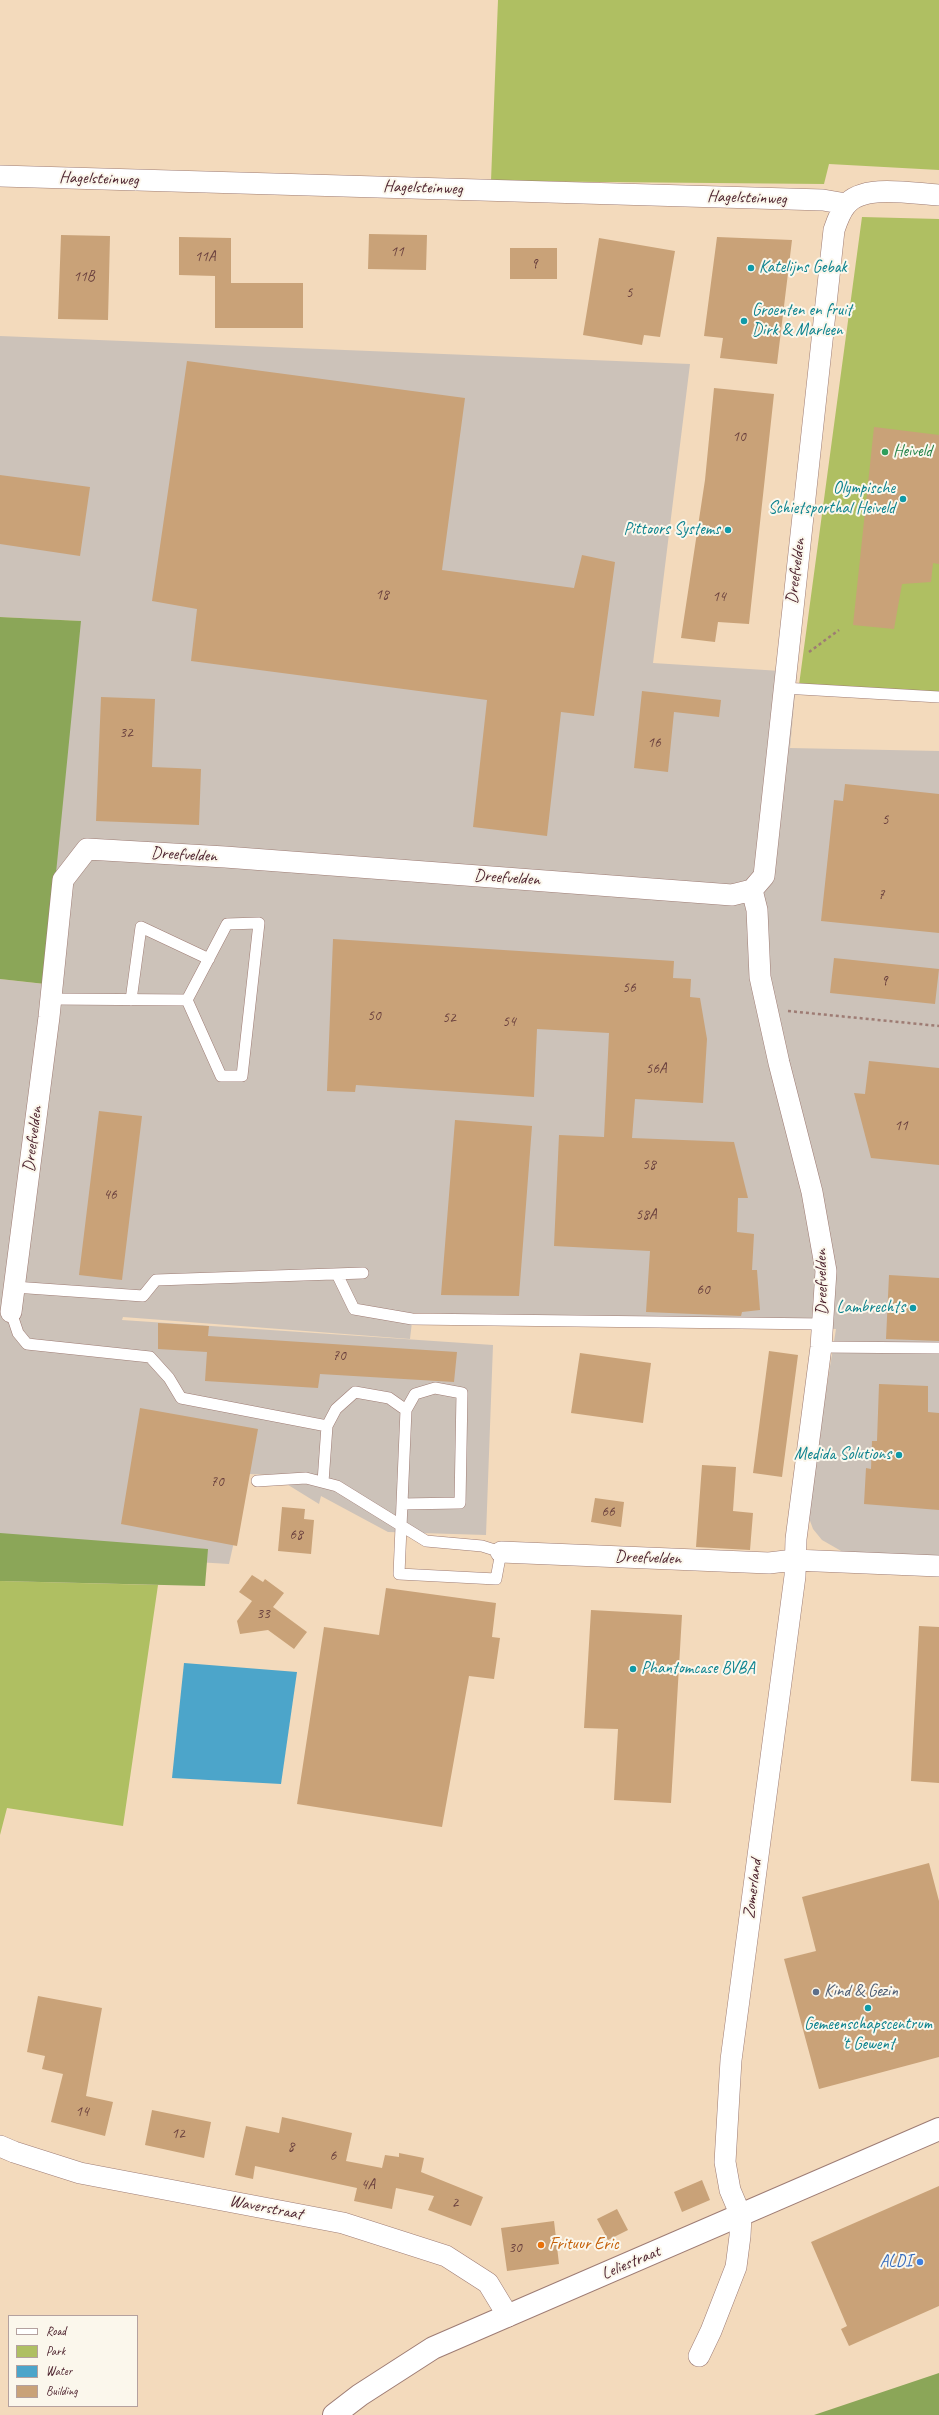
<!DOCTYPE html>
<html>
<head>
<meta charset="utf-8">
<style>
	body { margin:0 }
	#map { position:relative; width:939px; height:2415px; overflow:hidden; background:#f3dabc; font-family:Caveat,sans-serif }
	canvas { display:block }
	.legend { position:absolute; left:8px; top:2315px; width:130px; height:92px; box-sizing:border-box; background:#fbf7ec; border:1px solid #b4a19f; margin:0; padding:5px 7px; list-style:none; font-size:12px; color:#4a1f2b }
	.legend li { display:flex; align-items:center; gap:8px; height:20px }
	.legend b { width:20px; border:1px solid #b4a19f }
</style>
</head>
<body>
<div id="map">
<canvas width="939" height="2415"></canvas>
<ul class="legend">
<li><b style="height:5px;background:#fff"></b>Road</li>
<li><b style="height:11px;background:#afbf62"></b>Park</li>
<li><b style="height:11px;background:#4ca5ca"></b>Water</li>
<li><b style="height:11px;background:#c9a278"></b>Building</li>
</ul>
</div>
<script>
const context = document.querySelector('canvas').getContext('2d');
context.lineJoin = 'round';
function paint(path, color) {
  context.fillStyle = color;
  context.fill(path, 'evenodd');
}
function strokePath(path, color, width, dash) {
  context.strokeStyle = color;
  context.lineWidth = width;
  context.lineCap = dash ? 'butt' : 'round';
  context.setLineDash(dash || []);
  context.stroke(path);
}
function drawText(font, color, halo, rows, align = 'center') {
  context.font = font + ' Caveat,sans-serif';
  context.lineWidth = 4;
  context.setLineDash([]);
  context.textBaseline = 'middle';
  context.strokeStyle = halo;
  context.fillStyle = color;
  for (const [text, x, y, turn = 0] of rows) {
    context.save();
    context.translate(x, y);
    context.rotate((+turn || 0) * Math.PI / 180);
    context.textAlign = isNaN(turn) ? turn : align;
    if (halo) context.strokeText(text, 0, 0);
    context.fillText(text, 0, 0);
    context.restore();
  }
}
paint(new Path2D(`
	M0,336L690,364L653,663L797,672L790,748L939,751V1556L843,1552L822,1540L813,1529L809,1518L808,1504L836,1329L425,1313H413L410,1339L123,1317L122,1320L493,1345L486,1535L388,1532L321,1496L319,1504L272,1475L249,1474L229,1564L0,1550V979L44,984L80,621L0,617Z`), '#ccc2b9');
paint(new Path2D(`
	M498,0H939V170L829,164L824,184L491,181Z
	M862,217L939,219V692L799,685Z
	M0,1581L158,1585L123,1826L7,1808L0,1835Z`), '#afbf62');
paint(new Path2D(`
	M0,617L81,621L45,984L0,979Z
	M0,1533L208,1549L205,1586L0,1581Z
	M939,2373V2415H814Z`), '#8ba658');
paint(new Path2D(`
	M184,1663L297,1672L281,1784L172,1778Z`), '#4ca5ca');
paint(new Path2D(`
	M369,234L427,235L426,270L368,269Z
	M61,235L110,236L108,320L58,319Z
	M179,237L231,238V283H303V328H215V276L179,275Z
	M717,237L792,240L777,364L720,358L723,338L704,336Z
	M599,238L675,251L660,337L644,335L642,345L583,335Z
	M510,248H557V279H510Z
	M187,361L465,398L442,570L574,588L582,555L615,562L594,716L561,712L547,836L473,827L487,700L191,661L197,609L152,601Z
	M714,388L774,394L749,624L718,622L715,642L681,638L705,480Z
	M874,427L939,435V564L933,563L931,582L902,584L894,629L853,625Z
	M0,475L90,487L80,556L0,544Z
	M642,691L721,700L719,717L674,712L668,772L634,768Z
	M101,697L155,699L152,767L201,769L199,825L96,821Z
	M845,784L939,794V933L821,921L834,800L843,801Z
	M333,939L674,961L673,978L691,979L690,997L700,998L707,1039L703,1103L635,1099L632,1138L734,1142L748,1198H738L737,1232L754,1234L752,1270H757L760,1310L742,1312L741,1316L646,1312L650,1251L554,1246L559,1135L604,1137L609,1033L537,1029L534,1097L356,1085L355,1092L327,1091Z
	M834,958L939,969L935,1004L830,993Z
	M869,1061L939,1068V1165L871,1158L854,1093L865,1094Z
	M99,1111L142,1116L122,1280L79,1275Z
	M455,1120L532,1126L519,1296L441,1295Z
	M889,1275L939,1278V1341L886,1339Z
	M158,1323L209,1326L208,1336L457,1352L454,1382L320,1374L318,1388L205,1381L207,1352L158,1349Z
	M769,1351L798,1355L782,1477L753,1473Z
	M580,1353L651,1363L643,1423L571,1413Z
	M879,1384L928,1386V1412L939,1413V1510L864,1504L866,1468L871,1469L872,1441H877Z
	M140,1408L258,1429L237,1546L121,1524Z
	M702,1465L736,1467L733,1511L753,1513L750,1550L696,1547Z
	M595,1498L624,1502L621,1527L591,1522Z
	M282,1507L305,1509L304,1519L314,1520L311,1554L278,1551Z
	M252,1575L263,1582L265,1579L284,1593L273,1607L307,1632L294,1649L268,1630L240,1634L237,1621L252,1601L239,1592Z
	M386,1588L496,1603L492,1637L500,1638L494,1679L469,1676L442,1827L297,1804L324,1627L379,1635Z
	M591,1610L682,1615L671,1803L614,1800L618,1729L584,1728Z
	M919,1626L939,1627V1783L911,1781Z
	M929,1863L939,1901V2057L819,2089L784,1959L816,1951L802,1897Z
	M38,1996L102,2008L86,2096L113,2102L105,2136L51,2122L63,2074L42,2069L45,2056L27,2052Z
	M152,2110L211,2122L204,2158L145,2145Z
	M282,2117L352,2133L346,2161L382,2168L385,2155L399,2157V2153L424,2158L421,2172L483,2197L471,2226L428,2210L434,2196L396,2188L392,2209L354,2201L357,2188L255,2166L253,2179L235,2175L246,2126L279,2133Z
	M702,2180L710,2200L682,2212L674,2192Z
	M939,2186V2306L849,2346L841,2329L847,2326L811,2242Z
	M617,2209L628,2230L608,2240L597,2219Z
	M554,2221L559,2264L507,2271L501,2228Z`), '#c9a278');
const service = new Path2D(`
	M783,688L939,697
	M51,999L187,1000L221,1076H242L259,923L227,924L187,1000
	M131,1000L141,927L209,959
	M337,1274L354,1309L412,1319L823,1324
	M14,1287L143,1296L156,1280L363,1273
	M11,1312L18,1333L27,1344L150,1357L169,1378L181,1398L327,1426
	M821,1347L939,1348
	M257,1481L306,1478L337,1486L426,1541L482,1546L501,1552L496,1579L399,1574L406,1410L389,1398L355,1392L336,1409L327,1426L323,1482
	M402,1504L460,1503L462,1393L435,1388L415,1394L406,1410`);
const minor = new Path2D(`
	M0,176L823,200L846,204
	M11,1312L49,1017L63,880L87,849L225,857L732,895L752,890L764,876L834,230C837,221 840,212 846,205C863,183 914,194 939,195
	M501,1552L769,1563L794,1560L939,1566
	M0,2146L14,2152L80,2173L343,2223L446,2256L488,2283L508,2316
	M699,2356L711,2331L736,2267L740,2236L741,2216L730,2190L725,2162L731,2060L795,1576L796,1539L821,1347L826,1271L812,1192L779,1063L760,977L757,910L752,890`);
const tertiary = new Path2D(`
	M334,2415L360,2395L433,2348L939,2129`);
strokePath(service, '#9e7c74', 12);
strokePath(minor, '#9e7c74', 22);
strokePath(tertiary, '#9e7c74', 24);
strokePath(new Path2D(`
	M809,652L839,630
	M788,1011L939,1026`), '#9e7c74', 2.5, [3, 3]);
strokePath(service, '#fff', 11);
strokePath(minor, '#fff', 21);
strokePath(tertiary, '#fff', 22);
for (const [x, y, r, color] of [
	[751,268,4,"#0f9aa8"],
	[744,321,4,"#0f9aa8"],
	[885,452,4,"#2e9e5b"],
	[903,499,4,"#0f9aa8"],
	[728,530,4,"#0f9aa8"],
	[913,1308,4,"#0f9aa8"],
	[899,1455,4,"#0f9aa8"],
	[633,1669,4,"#0f9aa8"],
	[816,1992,4,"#5c6f8a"],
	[868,2008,4,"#0f9aa8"],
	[541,2245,4,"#e8710a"],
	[920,2262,4,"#3f7fe0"]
]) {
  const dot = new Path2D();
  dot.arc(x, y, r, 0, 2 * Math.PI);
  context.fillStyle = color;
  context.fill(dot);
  strokePath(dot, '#fbf7ec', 1.5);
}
drawText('15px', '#6a403e', null, [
	["11",397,252],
	["11A",205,257],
	["9",534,264],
	["11B",84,277],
	["5",629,293],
	["10",739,437],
	["18",382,595],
	["14",719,597],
	["32",126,733],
	["16",654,743],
	["5",885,820],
	["7",881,895],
	["9",884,981],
	["56",629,988],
	["50",374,1016],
	["52",449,1018],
	["54",509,1022],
	["56A",656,1069],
	["11",901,1126],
	["58",649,1165],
	["46",110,1195],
	["58A",646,1215],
	["60",703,1290],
	["70",339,1356],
	["70",217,1482],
	["66",608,1512],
	["68",296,1535],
	["33",263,1614],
	["14",82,2112],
	["12",178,2134],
	["8",291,2147],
	["6",333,2156],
	["4A",368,2185],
	["2",455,2203],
	["30",515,2248]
]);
drawText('17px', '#4a1f2b', '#fbf7ec', [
	["Hagelsteinweg",99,179,2],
	["Hagelsteinweg",423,188,2],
	["Hagelsteinweg",747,198,2],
	["Dreefvelden",796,571,-83],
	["Dreefvelden",184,855,3],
	["Dreefvelden",507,878,4],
	["Dreefvelden",33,1139,-83],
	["Dreefvelden",822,1282,-91],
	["Dreefvelden",648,1558,2],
	["Zomerland",753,1889,-83],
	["Waverstraat",266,2208,11],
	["Leliestraat",631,2263,-23]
]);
drawText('17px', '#0d838f', '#fbf7ec', [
	["Katelijns Gebak",759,268,"left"],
	["Groenten en fruit",752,311,"left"],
	["Dirk & Marleen",752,331,"left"],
	["Olympische",895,489],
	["Schietsporthal Heiveld",895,509],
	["Pittoors Systems",720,530],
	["Lambrechts",905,1308],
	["Medida Solutions",891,1455],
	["Phantomcase BVBA",641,1669,"left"],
	["Gemeenschapscentrum",868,2025,"center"],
	["'t Gewent",868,2045,"center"]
], 'right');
drawText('17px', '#27864d', '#fbf7ec', [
	["Heiveld",893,452]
], 'left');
drawText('17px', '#4e5e75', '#fbf7ec', [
	["Kind & Gezin",824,1992]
], 'left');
drawText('17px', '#c56008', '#fbf7ec', [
	["Frituur Eric",549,2245]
], 'left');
drawText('17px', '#366cbe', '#fbf7ec', [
	["ALDI",912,2262]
], 'right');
</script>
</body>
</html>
